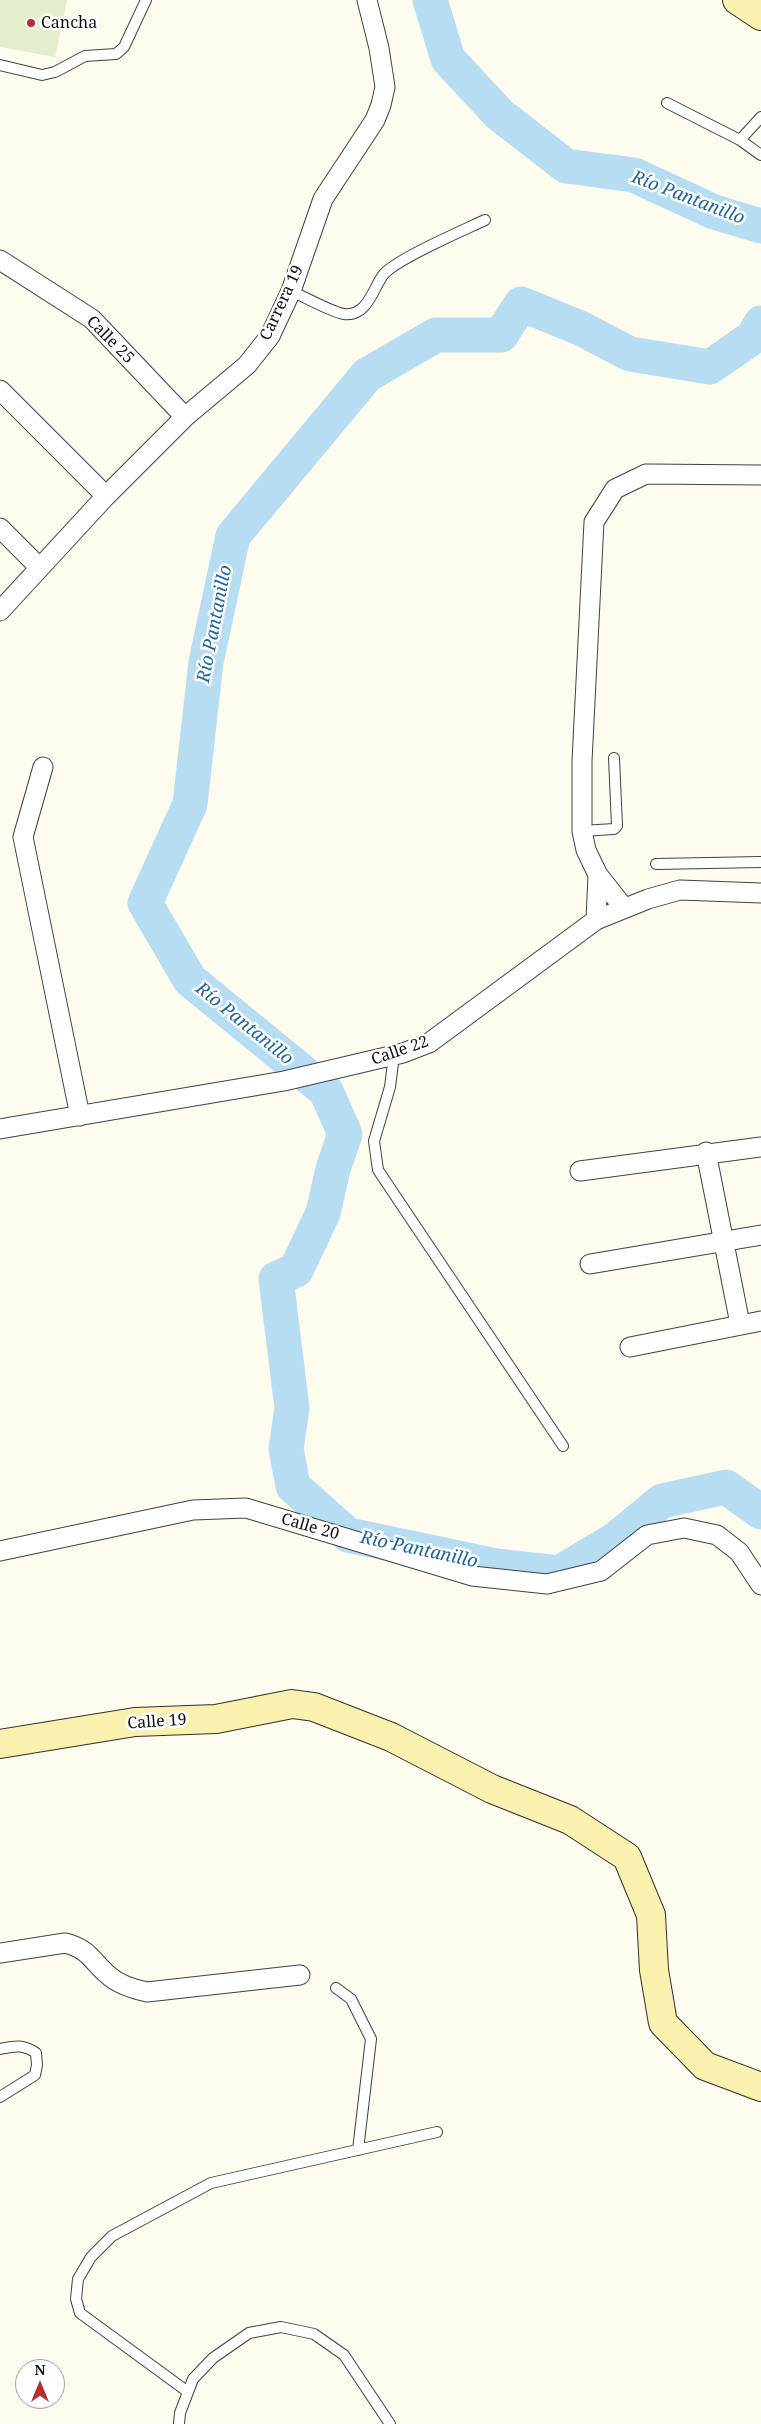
<!DOCTYPE html>
<html>
<head>
<meta charset="utf-8">
<style>
	body { margin:0 }
	#map { position:relative; width:761px; height:2424px; overflow:hidden; background:#fefbef; font-family:"Noto Serif",serif }
	canvas { display:block }
	.north { position:absolute; left:15px; top:2359px; width:50px; height:50px; box-sizing:border-box; background:#fff; border:1px solid #9f9f9f; border-radius:50%; rotate:0deg; font-size:14px; font-weight:700; line-height:20px; text-align:center; color:#0e0e0e }
	.north::after { content:''; display:block; margin:auto; width:18px; height:22px; background:#b52e35; clip-path:polygon(50% 0,100% 100%,50% 72%,0 100%) }
</style>
</head>
<body>
<div id="map">
<canvas width="761" height="2424"></canvas>
<div class="north">N</div>
</div>
<script>
const context = document.querySelector('canvas').getContext('2d');
context.lineJoin = 'round';
function paint(path, color) {
  context.fillStyle = color;
  context.fill(path, 'evenodd');
}
function strokePath(path, color, width, dash) {
  context.strokeStyle = color;
  context.lineWidth = width;
  context.lineCap = dash ? 'butt' : 'round';
  context.setLineDash(dash || []);
  context.stroke(path);
}
function drawText(font, color, halo, rows, align = 'center') {
  context.font = font + ' "Noto Serif",serif';
  context.lineWidth = 5;
  context.setLineDash([]);
  context.textBaseline = 'middle';
  context.strokeStyle = halo;
  context.fillStyle = color;
  for (const [text, x, y, turn = 0] of rows) {
    context.save();
    context.translate(x, y);
    context.rotate((+turn || 0) * Math.PI / 180);
    context.textAlign = isNaN(turn) ? turn : align;
    if (halo) context.strokeText(text, 0, 0);
    context.fillText(text, 0, 0);
    context.restore();
  }
}
paint(new Path2D(`
	M0,0H67L55,57L0,47Z`), '#e3eecc');
strokePath(new Path2D(`
	M430,0L448,59L499,114L566,166L634,175L714,212L761,226
	M761,323L753,337L710,367L630,354L580,328L521,304L501,335H436L367,375L233,536L206,662L190,804L145,903L190,980L326,1091L345,1134L333,1169L323,1213L296,1270L276,1279L292,1408L286,1449L293,1486L348,1535L496,1566L559,1573L616,1539L662,1501L726,1487L761,1512`), '#b7ddf2', 35);
const lane = new Path2D(`
	M0,65L42,75L55,72L85,56L116,54L124,47L146,0
	M667,103L740,140L761,117
	M740,140L761,155
	M291,291C303,296 333,313 344,314C367,317 373,289 383,275C396,259 462,231 485,220
	M582,831L614,829L617,826L614,758
	M656,864L761,862
	M394,1055L390,1087L374,1141L378,1170L563,1446
	M336,1988L351,1999L371,2039L358,2150
	M0,2049C15,2046 23,2044 36,2053L37,2065L35,2075L0,2097
	M188,2392L80,2313L76,2299L78,2279L91,2257L112,2236L211,2183L437,2132
	M179,2424L180,2413L193,2379L213,2358L249,2333L281,2327L314,2334L344,2355L390,2424`);
const street = new Path2D(`
	M0,260L92,319L185,417
	M0,390L106,496
	M0,528L39,567
	M0,611L106,496L185,417L247,365L270,336L291,291L323,199L375,120L381,105L385,87L379,48L367,0
	M43,767L23,837L80,1116
	M624,908L598,875L586,850L582,831V761L594,522L615,489L646,474L761,475
	M596,920L598,875
	M0,1129L284,1081L403,1053L429,1043L596,920L648,899L680,890L761,893
	M706,1152L740,1324
	M580,1171L761,1147
	M590,1264L761,1235
	M630,1347L761,1321
	M0,1551L193,1510L246,1508L472,1576L547,1584L601,1571L647,1535L684,1528L717,1535L739,1552L761,1585
	M0,1953L65,1943C89,1949 91,1960 108,1975C119,1985 133,1989 147,1992L300,1975`);
const secondary = new Path2D(`
	M737,0L761,16
	M0,1744L135,1722L216,1719L292,1704L314,1707L391,1737L492,1789L570,1820L627,1857L651,1915L654,1970L663,2023L705,2066L761,2087`);
strokePath(lane, '#414141', 12);
strokePath(street, '#414141', 21);
strokePath(secondary, '#303030', 30);
strokePath(lane, '#fff', 10);
strokePath(street, '#fff', 19);
strokePath(secondary, '#faf1ae', 28);
for (const [x, y, r, color] of [
	[31,23,5,"#b52e35"]
]) {
  const dot = new Path2D();
  dot.arc(x, y, r, 0, 2 * Math.PI);
  context.fillStyle = color;
  context.fill(dot);
  strokePath(dot, '#fff', 2);
}
drawText('16px', '#0e0e0e', '#fff', [
	["Cancha",41,23]
], 'left');
drawText('16px', '#0e0e0e', '#fff', [
	["Carrera 19",282,303,-65],
	["Calle 25",110,340,45],
	["Calle 22",400,1051,-19],
	["Calle 20",310,1527,16],
	["Calle 19",157,1722,-4]
]);
drawText('italic 18px', '#1e6498', '#fff', [
	["Río Pantanillo",688,198,21],
	["Río Pantanillo",215,624,-79],
	["Río Pantanillo",244,1024,39],
	["Río Pantanillo",419,1550,12]
]);
</script>
</body>
</html>
